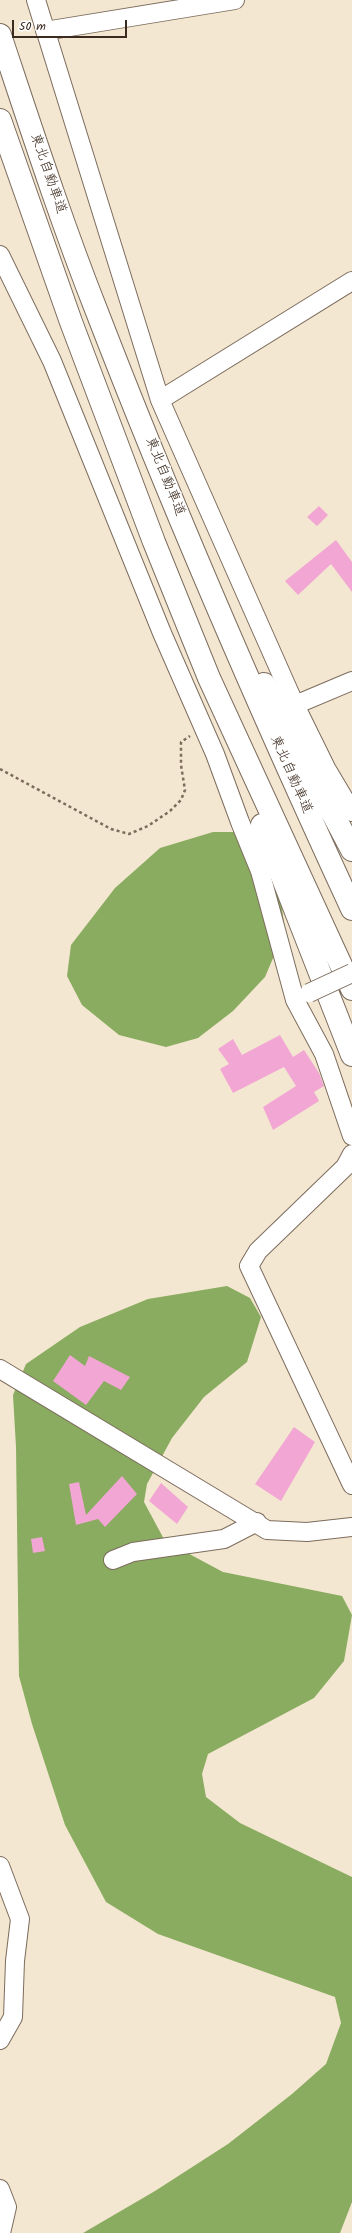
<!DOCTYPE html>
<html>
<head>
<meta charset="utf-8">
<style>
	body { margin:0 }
	#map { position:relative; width:352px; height:2233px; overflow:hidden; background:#f4e7d1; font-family:Kalam,sans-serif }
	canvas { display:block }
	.scale { position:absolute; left:12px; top:20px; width:115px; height:18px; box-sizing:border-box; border:2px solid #3b2a1e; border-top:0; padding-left:5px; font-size:12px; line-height:14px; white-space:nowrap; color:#3b2a1e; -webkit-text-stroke:3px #fff; paint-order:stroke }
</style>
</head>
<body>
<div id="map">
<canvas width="352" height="2233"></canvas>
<div class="scale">50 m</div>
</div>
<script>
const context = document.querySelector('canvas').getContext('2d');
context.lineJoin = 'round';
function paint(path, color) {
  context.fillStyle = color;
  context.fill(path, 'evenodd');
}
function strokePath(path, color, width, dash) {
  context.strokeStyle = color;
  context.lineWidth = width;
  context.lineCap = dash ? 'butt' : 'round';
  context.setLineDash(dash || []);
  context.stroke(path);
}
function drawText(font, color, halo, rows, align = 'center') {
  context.font = font + ' Kalam,"Klee One",sans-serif';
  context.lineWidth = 3;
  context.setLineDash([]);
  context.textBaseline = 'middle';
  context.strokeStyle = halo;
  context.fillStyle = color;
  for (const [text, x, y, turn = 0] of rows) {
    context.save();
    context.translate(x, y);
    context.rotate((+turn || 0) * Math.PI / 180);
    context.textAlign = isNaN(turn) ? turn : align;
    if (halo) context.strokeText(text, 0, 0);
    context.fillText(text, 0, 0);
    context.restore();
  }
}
paint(new Path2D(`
	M213,832H245L279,887L285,930L265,977L233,1011L198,1038L166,1047L119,1035L82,1005L67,976L71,945L115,888L160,848Z
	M227,1286L250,1298L261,1317L247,1362L204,1397L172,1438L147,1484L144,1502L165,1541L223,1572L342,1596L352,1615L344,1661L314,1698L208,1754L202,1774L206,1797L240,1823L352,1877V2202L340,2233H83L155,2191L228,2144L292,2094L326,2064L341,2023L335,1997L158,1934L106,1902L65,1825L32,1724L19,1676L16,1447L13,1395L26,1364L80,1327L148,1299Z`), '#8aac60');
paint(new Path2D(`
	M319,506L328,515L317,526L307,517Z
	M336,540L352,562V592L331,564L298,595L285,581Z
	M280,1035L293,1057L304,1050L319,1073L324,1086L314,1092L319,1101L273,1130L263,1107L296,1086L284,1067L233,1093L220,1069L229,1064L218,1049L233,1039L242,1055Z
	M70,1355L85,1366L89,1356L130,1377L121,1390L104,1381L86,1405L53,1381Z
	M294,1427L315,1442L281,1501L255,1484Z
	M122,1476L137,1494L105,1527L98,1519L76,1525L69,1484L79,1482L86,1515Z
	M161,1483L188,1507L177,1524L149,1501Z
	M42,1537L45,1551L33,1553L31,1539Z`), '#f2a6d3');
const minor = new Path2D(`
	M36,0L160,400L295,705L326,768L352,812
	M45,31L235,0
	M0,255L52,361L162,633L215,754L240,822L260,871L295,1000L324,1054L352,1136
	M160,400L352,281
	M295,705L352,681
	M352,1154L345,1167L258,1251L249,1266L352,1485
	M0,1369L267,1530L307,1532L352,1527
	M113,1560L133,1552L224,1539L257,1522
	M0,1866L20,1919L15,1961L13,2017L0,2040
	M0,2189L7,2207L1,2233`);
const highway = new Path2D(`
	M0,35C31,128 61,221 97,312C175,514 261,712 352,909
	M0,120L71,322L154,542L209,678L352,989
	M264,684L352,850
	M262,825L352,1055`);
strokePath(minor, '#7c6c5d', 20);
strokePath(highway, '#7c6c5d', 24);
strokePath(new Path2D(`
	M0,769L111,829L129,834L148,826L170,811L181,800L185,790L181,765V742L190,736`), '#7c6c5d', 2.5, [3, 3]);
strokePath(minor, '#fff', 18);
strokePath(highway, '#fff', 22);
const minorBridge = new Path2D(`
	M309,993L352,973`);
strokePath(minorBridge, '#7c6c5d', 20, []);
strokePath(minorBridge, '#fff', 18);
drawText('14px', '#3b2a1e', '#fff', [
	["東北自動車道",47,174,71],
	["東北自動車道",164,477,68],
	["東北自動車道",290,775,66]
]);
</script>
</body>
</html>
